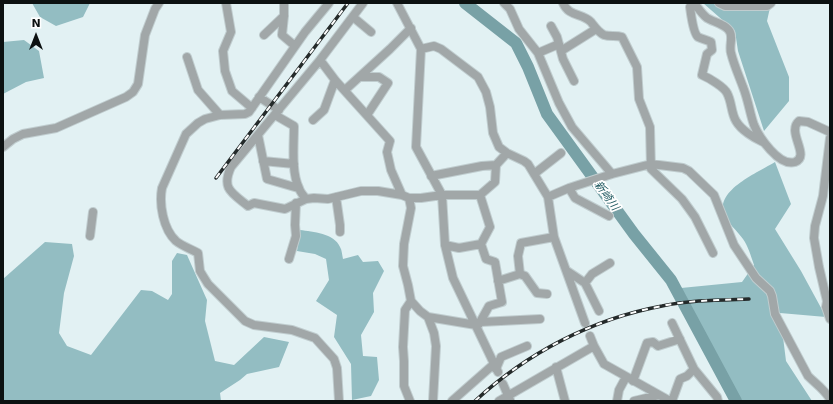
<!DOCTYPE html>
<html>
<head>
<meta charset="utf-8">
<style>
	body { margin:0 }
	#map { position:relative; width:833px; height:404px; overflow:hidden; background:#e2f1f3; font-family:"DejaVu Sans",sans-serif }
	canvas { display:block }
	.frame { position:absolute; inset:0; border:4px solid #0c1111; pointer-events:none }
	.north { position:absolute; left:16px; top:16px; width:40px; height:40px; -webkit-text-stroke:3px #fff; paint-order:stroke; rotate:0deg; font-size:11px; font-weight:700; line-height:16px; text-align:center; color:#0c1111 }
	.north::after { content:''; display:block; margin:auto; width:14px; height:18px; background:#0c1111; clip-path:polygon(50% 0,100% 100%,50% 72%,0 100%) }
</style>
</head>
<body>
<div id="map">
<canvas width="833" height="404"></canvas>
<div class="frame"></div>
<div class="north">N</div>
</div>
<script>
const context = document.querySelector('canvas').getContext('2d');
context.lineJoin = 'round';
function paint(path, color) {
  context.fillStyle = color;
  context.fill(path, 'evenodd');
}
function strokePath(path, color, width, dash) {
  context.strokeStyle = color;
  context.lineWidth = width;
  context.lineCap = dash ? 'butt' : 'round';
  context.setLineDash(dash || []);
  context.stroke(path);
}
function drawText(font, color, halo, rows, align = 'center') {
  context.font = font + ' "DejaVu Sans","Noto Sans JP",sans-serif';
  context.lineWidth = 3.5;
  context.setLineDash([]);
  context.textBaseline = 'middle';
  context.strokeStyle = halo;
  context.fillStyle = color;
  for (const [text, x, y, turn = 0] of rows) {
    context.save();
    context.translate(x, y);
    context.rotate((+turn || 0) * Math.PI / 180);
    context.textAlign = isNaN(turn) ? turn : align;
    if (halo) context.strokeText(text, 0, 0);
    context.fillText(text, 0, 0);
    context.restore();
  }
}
paint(new Path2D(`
	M32,3H90L83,17L56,26L40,17Z
	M703,3H771L767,21L789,77V101L764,131L738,51L735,31Z
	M24,40L39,51L44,78L26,82L3,94V42Z
	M775,162L791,204L775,229L801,271L826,317L780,313L786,361L812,401H740L681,288L742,282L754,265C751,256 748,246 743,239C738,232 727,222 724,214C715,190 759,172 775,162Z
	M300,230C313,232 334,233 340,247C342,250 342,255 343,259L358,255L363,262L378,261L384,271L373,293L374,312L361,335L363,356L377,357L379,380L371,396L352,400L351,364L334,337L337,315L316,301L329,280L326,259L315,254L297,251Z
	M45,242L72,244L74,256L64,293L59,333L67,346L91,355L141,290L152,291L168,300L172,294V261L177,253L187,255L207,300L205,321L215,361L234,365L264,337L289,342L279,367L247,374L240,380L220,393L221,401H3V279Z`), '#93bdc2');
strokePath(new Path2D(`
	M465,3L516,43L528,67L547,114L634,234L671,280L736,401`), '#78a1a6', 12);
strokePath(new Path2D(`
	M585,323L590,336`), '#c2cfd1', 8, [8, 4]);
const minor = new Path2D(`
	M226,3L231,32L223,51L225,71L232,91L252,108
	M284,3V16L282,35L295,46
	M329,3L305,32L249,112L245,114L220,115L205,119L198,123L186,134L162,188C159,204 163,229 176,241C182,246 191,249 198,253L200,271L203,276L208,284L245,321L254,325L292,330L315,338L334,359L337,368L339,401
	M363,3L320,60L231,167C221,189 232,193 248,206L254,203L285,209L306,199L314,198L328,199L361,191H378L402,195L409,198H421L442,195H480L495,182L496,165L507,153
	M397,3L421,49L416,147L442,195L445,245L453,278L498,372
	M504,3L510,9L519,29L538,53L559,103L572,127L612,174
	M563,3C569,17 582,13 591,22C595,27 598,32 604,35C610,37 616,35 622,37L637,67L639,99L650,127L651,169L682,199L695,217L713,253
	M719,3L725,6H767L771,3
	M695,4C698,8 702,14 707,18C713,22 726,24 730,32C733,38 729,46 731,53C734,65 739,76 743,87C748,99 750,114 754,125C759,137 779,167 795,162C811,156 786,132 799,121L808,122L830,132
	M690,7C691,14 693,33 698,37C702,39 707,40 711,42L712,50L707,54L702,75C709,78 724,87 727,93C732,102 731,113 736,121C741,130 754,138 763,142
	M353,17L371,32
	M551,26L557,37L563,59L574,81
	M264,35L284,16
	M421,49L434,46L441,49L478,77L486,92L490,107L493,133L499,147L507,153L524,161L528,164L548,197L554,237L585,323
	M561,51L596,29
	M538,53L559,44
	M187,57L198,90L220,115
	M320,60L335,80L390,141L387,152L391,170L402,195
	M360,77H379L388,83L367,115
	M345,90L390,49L411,28
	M259,97L279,110
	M275,115L294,126C294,144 291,172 299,188C300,192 303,195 306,199
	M313,120L324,110L335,80
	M258,135L267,179L298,188
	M830,138L823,196L815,226L814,238L819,267L827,301L826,307L830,319
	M3,147L13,139L23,134L56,128L126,97L133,92L138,84L145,35L155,9L159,3
	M263,161L294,164
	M534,174L561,153
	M431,176L482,166L496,165
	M569,188L575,198L609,216
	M336,197L340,225V232
	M548,197L569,188L612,174L651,164L683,168L689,171L714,195L734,245L756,278L770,291L772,296L775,314L808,376C816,384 824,389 830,399
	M409,198L411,208L404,244L403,266L408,285L411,301L420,311L428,317L476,325L479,324L489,306L502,302L495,262L486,259L481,244
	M90,236L93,212
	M445,245L459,248L481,244L490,227L480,195
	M289,259L296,236L295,225L296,203
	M567,271L585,283L599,311
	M520,274L525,276L537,293L547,294
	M498,281L520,274L518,256L521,243L554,237
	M585,283L592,274L610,263
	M428,317L434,333L436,346L433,401
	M481,322L540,319
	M672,323L694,369L717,397L718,401
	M590,336L594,346L604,364L670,401
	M556,367L565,401
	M496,369L501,357L527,346
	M633,381L647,343L653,342L658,346L680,339
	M503,384L510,400
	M410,401L404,386V361L403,347L405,310L411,301
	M452,401L494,364
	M499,401L594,346
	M617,401L619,390L626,377
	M634,401L659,395
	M672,401L680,379L687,376L694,369`);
strokePath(minor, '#c0cdcf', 10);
strokePath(minor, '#a1a7a8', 8);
const rail = new Path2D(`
	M216,178L348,3
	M475,401C527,353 592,319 662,306C690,300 720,300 749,299`);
strokePath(rail, '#242a2a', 3.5);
strokePath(rail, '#fff', 2, [6]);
drawText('italic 11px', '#1f5960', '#fff', [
	["新崎川",606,196,54]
]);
</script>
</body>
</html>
